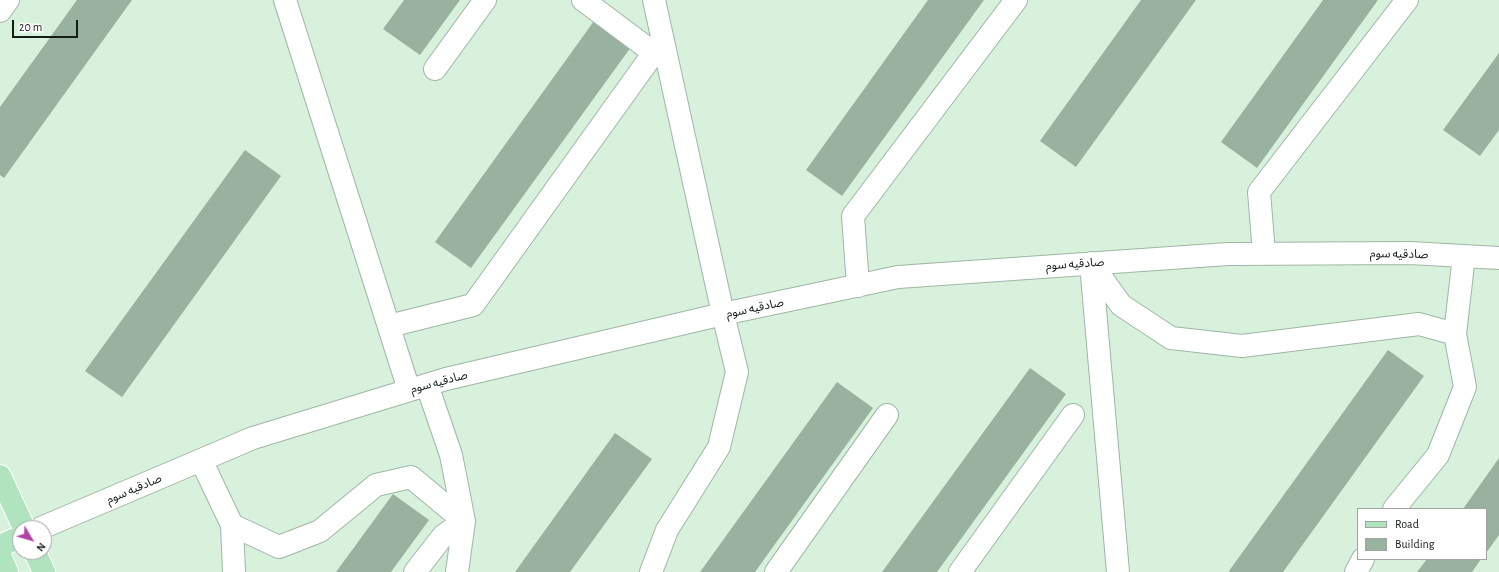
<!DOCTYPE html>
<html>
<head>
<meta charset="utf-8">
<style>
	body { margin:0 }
	#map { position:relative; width:1499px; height:572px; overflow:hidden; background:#d8f1dd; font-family:"Alegreya Sans",sans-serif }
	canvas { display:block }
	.legend { position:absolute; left:1357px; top:508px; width:130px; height:52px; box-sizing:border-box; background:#fff; border:1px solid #a1a5a2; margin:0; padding:5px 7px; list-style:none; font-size:12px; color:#141d16 }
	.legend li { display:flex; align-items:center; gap:8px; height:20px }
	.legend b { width:20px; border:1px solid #a1a5a2 }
	.north { position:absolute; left:12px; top:520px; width:40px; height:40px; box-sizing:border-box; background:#fff; border:1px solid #a1a5a2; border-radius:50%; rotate:128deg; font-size:11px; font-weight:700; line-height:16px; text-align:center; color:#141d16 }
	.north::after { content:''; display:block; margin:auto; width:14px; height:18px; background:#b044a5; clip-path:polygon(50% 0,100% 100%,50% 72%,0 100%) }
	.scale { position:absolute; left:12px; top:20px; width:66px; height:18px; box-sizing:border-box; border:2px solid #141d16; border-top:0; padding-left:5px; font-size:12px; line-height:14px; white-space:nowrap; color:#141d16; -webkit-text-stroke:3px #fff; paint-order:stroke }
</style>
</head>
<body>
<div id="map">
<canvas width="1499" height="572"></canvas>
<ul class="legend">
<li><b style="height:5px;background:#b0e4bf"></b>Road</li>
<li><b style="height:11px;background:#99b29f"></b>Building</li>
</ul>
<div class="north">N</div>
<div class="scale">20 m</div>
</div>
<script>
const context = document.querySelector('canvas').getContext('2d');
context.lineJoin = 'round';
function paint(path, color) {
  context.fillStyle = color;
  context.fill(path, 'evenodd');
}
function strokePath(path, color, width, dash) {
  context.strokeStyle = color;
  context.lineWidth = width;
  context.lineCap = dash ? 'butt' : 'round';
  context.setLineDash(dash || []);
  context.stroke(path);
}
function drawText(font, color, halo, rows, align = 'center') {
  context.font = font + ' "Alegreya Sans","Noto Sans Arabic",sans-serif';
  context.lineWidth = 3;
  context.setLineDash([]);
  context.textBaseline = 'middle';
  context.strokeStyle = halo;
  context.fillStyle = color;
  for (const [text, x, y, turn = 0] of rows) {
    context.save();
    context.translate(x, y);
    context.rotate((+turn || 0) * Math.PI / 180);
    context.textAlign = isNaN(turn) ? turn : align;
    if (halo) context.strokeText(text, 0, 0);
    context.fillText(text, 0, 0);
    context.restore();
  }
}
paint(new Path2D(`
	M77,0H132L4,178L0,175V107Z
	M404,0H460L420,55L383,29Z
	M928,0H984L842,196L806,170Z
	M1141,0H1196L1076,167L1040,141Z
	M1323,0H1378L1257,168L1221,142Z
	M594,21L631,47L471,268L435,242Z
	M1499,53V130L1480,156L1443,130Z
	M245,150L281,176L122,397L85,371Z
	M1388,350L1424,376L1283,572H1230L1229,571Z
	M1030,368L1066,394L937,572H882Z
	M837,382L873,408L755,572H700Z
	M615,433L652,459L570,572H515Z
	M1499,458V535L1486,553V509H1463Z
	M393,494L429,520L391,572H336Z
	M1427,559H1481L1472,572H1417Z`), '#99b29f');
const minor = new Path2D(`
	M285,0L409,390
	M583,0L654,53
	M0,11L8,0
	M435,69L485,0
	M1264,253L1259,192L1407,0
	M1091,263L1121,305L1171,338L1242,346L1419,324L1455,334L1465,387L1438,455L1394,509
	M1091,264L1118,572
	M858,286L853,216L1016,0
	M389,326L473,305L663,40
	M1455,334L1464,256
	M427,385L451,455L464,521L457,572
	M201,460L232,525L234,572
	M232,525L279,547L320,531L376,485L411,477L464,521L443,536L415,572
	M41,528L253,438L446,379L723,314L898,277L1228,254L1410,253L1499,258
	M651,572L667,530L719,447L737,372L723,314L654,0
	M776,572L887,415
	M960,572L1073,415
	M1356,572L1363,559`);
const major = new Path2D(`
	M0,476L24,528
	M0,546L20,537
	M35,552L44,572
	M0,556L7,572`);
strokePath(minor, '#9eb7a4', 24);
strokePath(major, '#fff', 24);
strokePath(minor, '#fff', 22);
strokePath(major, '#b0e4bf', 22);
drawText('12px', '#141d16', '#fff', [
	["صادقیه سوم",1399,254,1],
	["صادقیه سوم",1075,264,-4],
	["صادقیه سوم",755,308,-12],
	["صادقیه سوم",439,382,-15],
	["صادقیه سوم",134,489,-23]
]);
</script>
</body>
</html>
